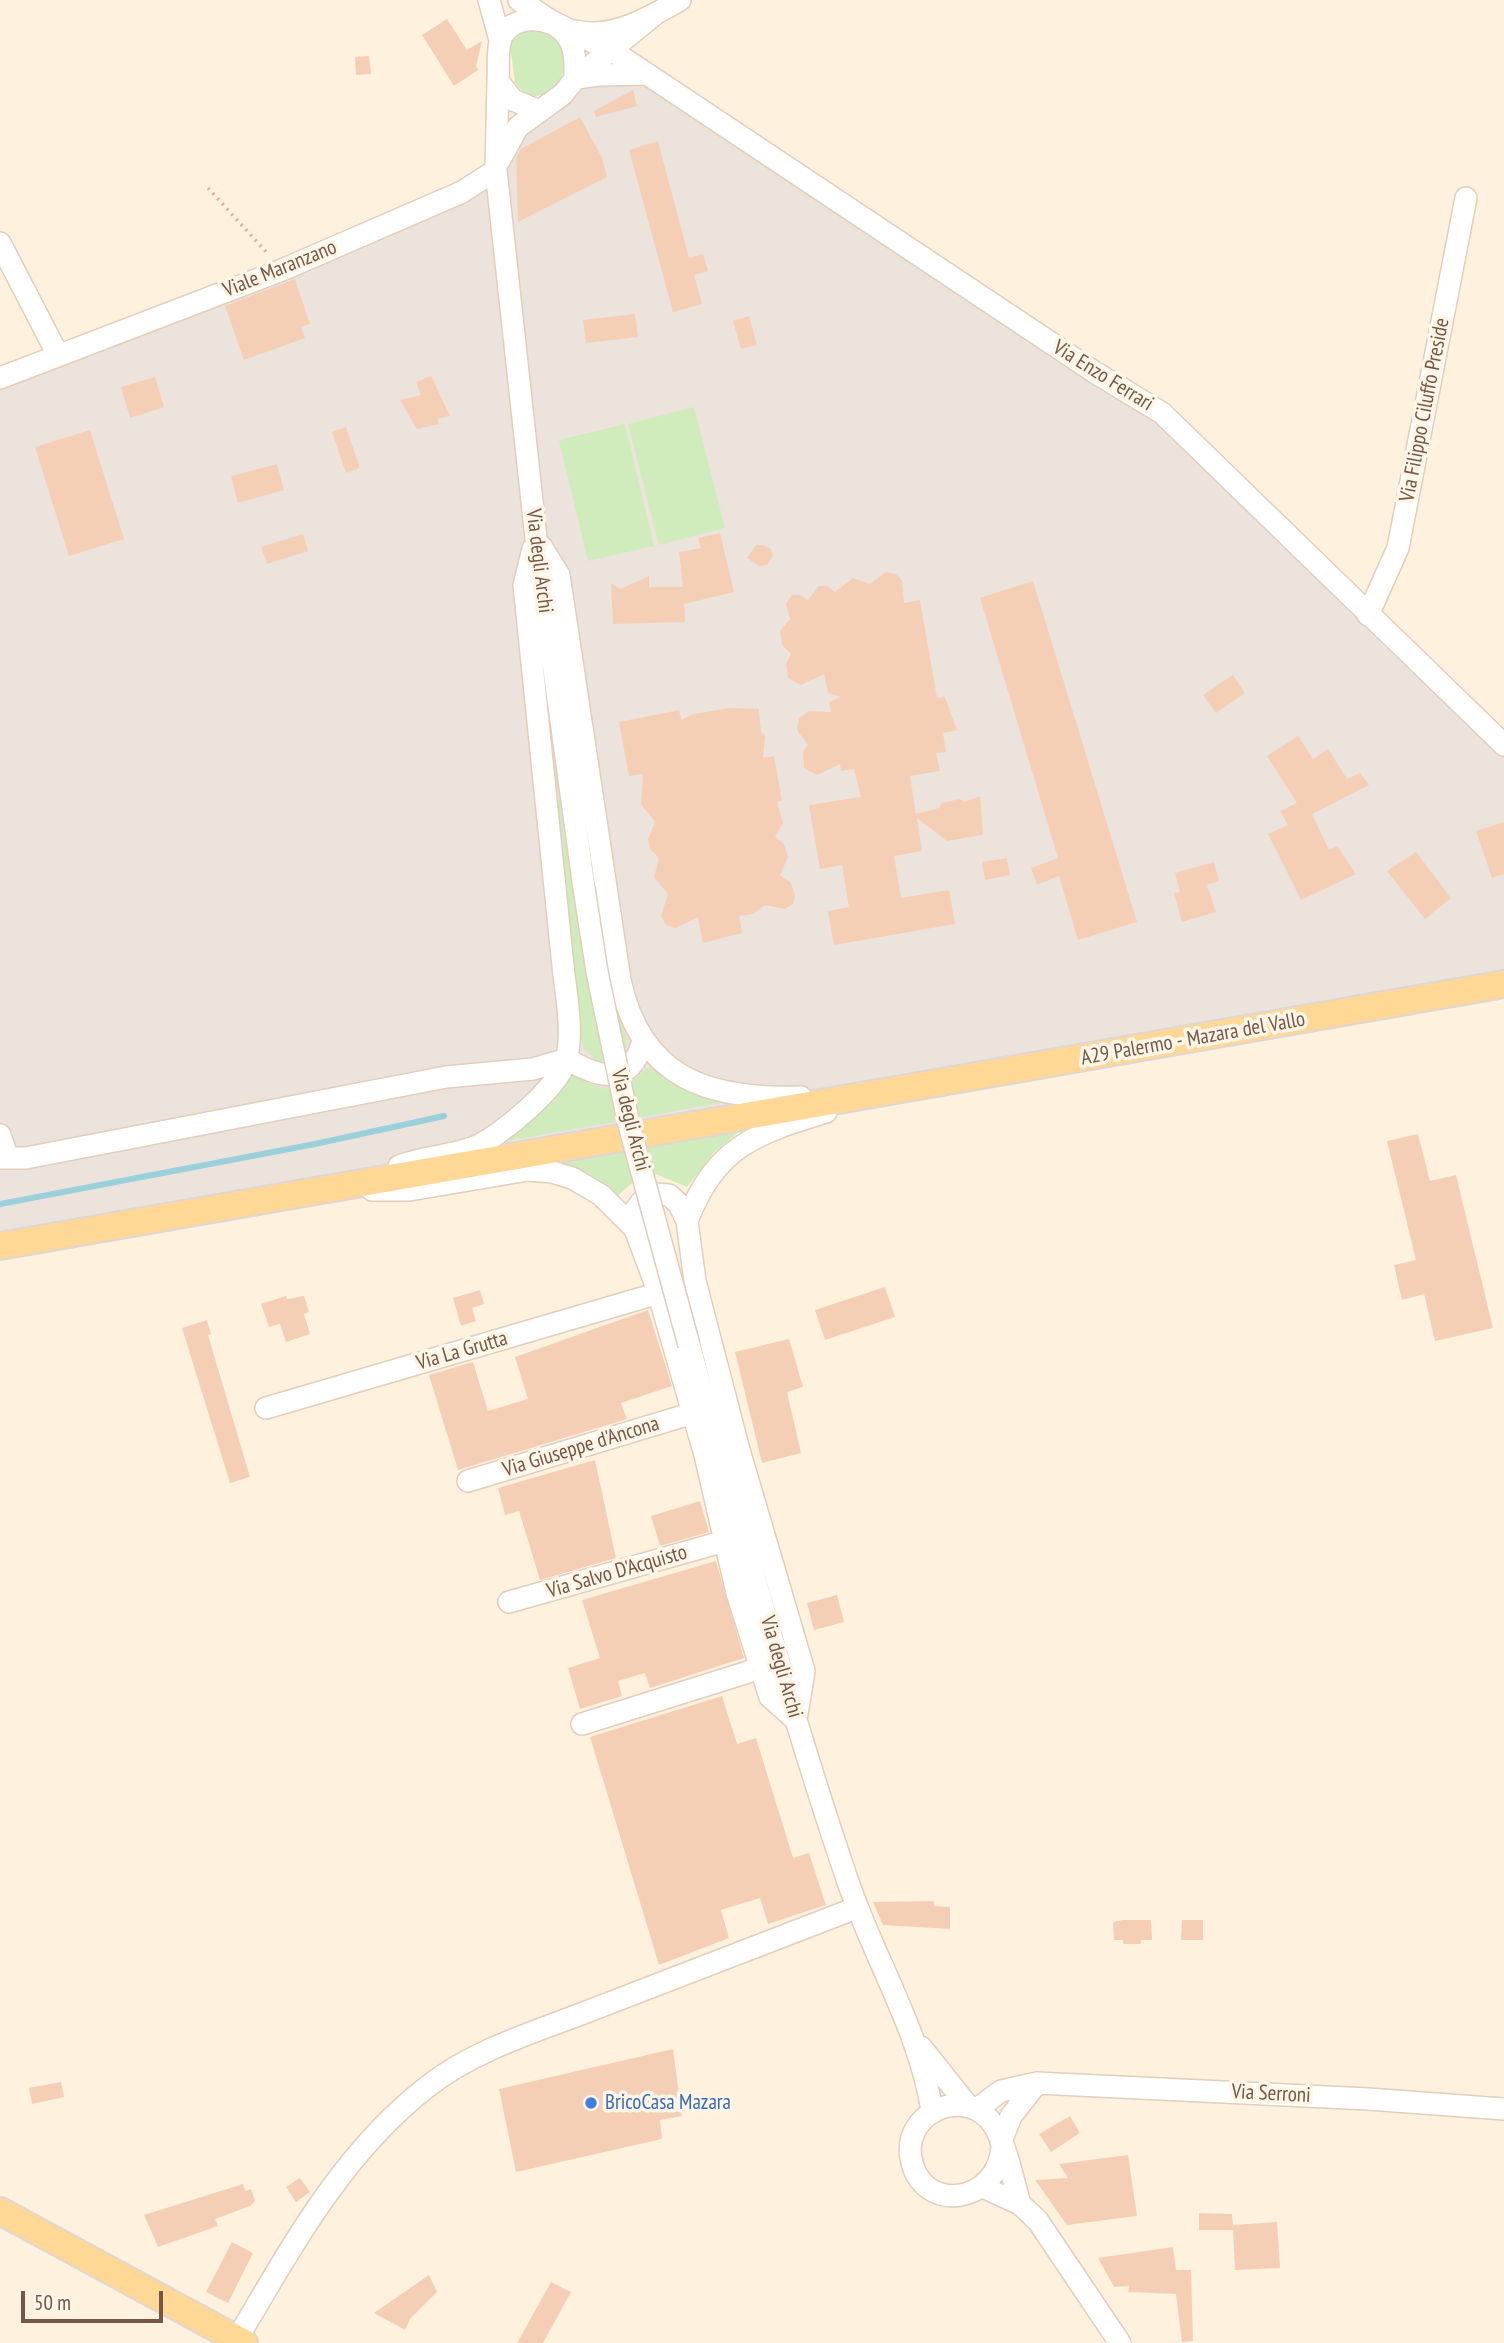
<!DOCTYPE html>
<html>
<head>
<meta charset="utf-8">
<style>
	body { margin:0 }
	#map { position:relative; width:1504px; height:2343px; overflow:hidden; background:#fef2df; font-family:"PT Sans Narrow",sans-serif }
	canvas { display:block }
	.scale { position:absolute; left:21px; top:2291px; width:142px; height:32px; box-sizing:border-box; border:4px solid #765746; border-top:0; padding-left:9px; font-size:21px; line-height:24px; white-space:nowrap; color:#765746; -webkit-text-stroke:5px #fff6e7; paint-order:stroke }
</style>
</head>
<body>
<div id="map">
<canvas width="1504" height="2343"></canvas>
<div class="scale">50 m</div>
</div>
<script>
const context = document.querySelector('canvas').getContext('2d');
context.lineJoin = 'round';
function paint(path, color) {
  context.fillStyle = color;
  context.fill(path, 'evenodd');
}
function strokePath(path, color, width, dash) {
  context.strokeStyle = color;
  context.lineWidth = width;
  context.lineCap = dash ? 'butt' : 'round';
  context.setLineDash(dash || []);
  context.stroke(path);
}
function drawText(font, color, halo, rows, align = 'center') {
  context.font = font + ' "PT Sans Narrow",sans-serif';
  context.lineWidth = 7;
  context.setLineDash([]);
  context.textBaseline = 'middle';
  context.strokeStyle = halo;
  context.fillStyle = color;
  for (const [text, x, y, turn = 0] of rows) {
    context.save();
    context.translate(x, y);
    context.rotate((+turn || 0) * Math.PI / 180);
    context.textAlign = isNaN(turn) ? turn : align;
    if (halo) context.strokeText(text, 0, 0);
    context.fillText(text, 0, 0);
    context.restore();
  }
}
paint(new Path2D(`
	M647,74L1162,413L1504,745V984L0,1246V378L462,192L506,144L575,79Z`), '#ece3dc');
paint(new Path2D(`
	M523,27L551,31C555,36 561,43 563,49C571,73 553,102 526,95L515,83L510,44Z
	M694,407L725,528L659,545L628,424Z
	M625,424L654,546L588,561L559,440Z
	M582,756L611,960L627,1044L623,1056L599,1062L583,1048L579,1034L549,763Z
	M652,1066L726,1102L496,1143L568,1072C592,1081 600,1098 630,1082C639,1078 643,1069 652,1066Z
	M744,1128L715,1151L687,1187L653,1173L639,1177L615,1198L548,1161Z`), '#d0ecbd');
strokePath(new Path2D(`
	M0,1204L315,1144L444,1116`), '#99d0da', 6);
paint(new Path2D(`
	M447,19L467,50L482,41L476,66L478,70L454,86L422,35Z
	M369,56L371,74L356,75L355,57Z
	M633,90L637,106L596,117L594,111Z
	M580,117L602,158L607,177L518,222L516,158L521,149Z
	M658,141L689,258L703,254L708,271L694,275L702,304L673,312L629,150Z
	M295,279L310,324L301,327L305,338L244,360L225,306Z
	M635,314L638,337L586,343L583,320Z
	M749,316L757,345L741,349L733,321Z
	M431,376L450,416L437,419L439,424L417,429L400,400L421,395L416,382Z
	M155,377L164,407L130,418L121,387Z
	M346,427L360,468L346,473L332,432Z
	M90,430L124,539L69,556L35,447Z
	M277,464L284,490L238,503L231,476Z
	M720,533L734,592L684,604L685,622L613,624L611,583L620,589L649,576V587H683L679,552L701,548L698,538Z
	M303,534L308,551L267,564L261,547Z
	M756,545H763L771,549L773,556L767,565L759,566L747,558Z
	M886,572L896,574L902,581L904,603L920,600L937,698L945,697L957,730L943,733L946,752L936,753L940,771L910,776L916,814L939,808L942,803L960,799L964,802L980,796L983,835L947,841L917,818L922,851L894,856L901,898L949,890L955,924L834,945L828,911L849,907L842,865L820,869L809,805L861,797L854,769L841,771L840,764L817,775L804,768L803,751L808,745L797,730L799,718L809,711L831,712L829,702L841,697L828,693L824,674L801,685L788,678L786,664L791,654L782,645L780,631L790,619L786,604L792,595H800L808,600L819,586H827L835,592L853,578L870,584Z
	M1033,581L1137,922L1078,940L1059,876L1037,885L1031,868L1058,858L980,598Z
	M1233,675L1245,693L1216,713L1203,695Z
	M730,708L759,709L761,732L765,735L763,758L774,756L782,801L777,802L783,823L775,837L784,844L788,857L780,875L791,883L795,896L793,904L785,909L765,905L753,914L739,916L742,933L703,943L698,917L676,928L666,925L661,916L668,894L654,877L659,858L650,849L648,839L655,822L641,804L643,774L629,776L619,722L679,710L681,720L694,714Z
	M1298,736L1313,759L1328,749L1347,779L1360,773L1369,785L1312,814L1329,850L1337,846L1356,874L1301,900L1268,834L1288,825L1280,811L1297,803L1267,756Z
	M1504,822V874L1492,878L1476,831Z
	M1416,852L1451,898L1425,919L1387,871Z
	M1007,858L1010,875L985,880L982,862Z
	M1214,862L1219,881L1207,885L1216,912L1182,922L1174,893L1180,892L1175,873Z
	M1418,1134L1430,1181L1456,1175L1493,1328L1435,1341L1424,1294L1402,1300L1394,1265L1416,1260L1387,1141Z
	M885,1287L895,1317L825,1340L815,1310Z
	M480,1290L484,1304L472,1308L476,1321L461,1326L453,1298Z
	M286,1296L287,1299L304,1296L309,1312L304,1314L310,1334L286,1342L280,1324L269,1327L261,1304Z
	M648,1310L672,1386L621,1403L627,1419L458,1470L429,1375L473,1362L488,1411L528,1399L515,1357Z
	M207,1320L211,1334L208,1335L250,1477L230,1483L182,1328Z
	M789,1339L803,1387L787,1392L801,1453L762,1463L735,1352Z
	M595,1460L616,1558L540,1580L519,1511L505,1515L498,1488Z
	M700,1501L709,1532L660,1546L651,1516Z
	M716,1561L744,1658L650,1688L645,1673L618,1681L622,1696L580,1709L568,1668L600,1658L582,1600Z
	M837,1595L844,1622L814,1630L807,1603Z
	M722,1696L737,1744L756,1738L793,1858L809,1853L826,1905L768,1924L760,1898L721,1910L729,1938L659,1965L590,1737Z
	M934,1901V1906L950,1907V1929L883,1925L873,1902Z
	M1123,1920H1151L1152,1940H1141V1944H1123V1940H1114L1113,1922Z
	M1182,1920H1203V1940H1181Z
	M673,2049L682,2116L660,2120L662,2139L516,2172L499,2089Z
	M61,2082L64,2097L32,2104L29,2088Z
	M1070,2116L1080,2133L1051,2152L1039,2134Z
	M1128,2155L1137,2216L1067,2225L1035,2180L1068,2178L1059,2164Z
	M300,2178L310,2192L296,2202L286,2187Z
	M243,2184L245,2191L251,2189L255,2201L250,2206L215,2219L218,2226L158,2247L144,2215Z
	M1199,2213L1232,2214L1233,2225L1277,2222L1280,2268L1235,2270L1233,2230H1199Z
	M232,2242L253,2253L228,2303L206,2292Z
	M1173,2247L1176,2270H1191L1193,2341L1182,2342L1176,2294L1128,2292L1129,2286L1114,2287L1098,2258Z
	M429,2275L437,2292L410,2319L405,2330L374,2313Z
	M551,2282L571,2292L543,2343H517Z`), '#f5cfb5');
const minor = new Path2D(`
	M489,0L500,40
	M519,0L551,21L617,54L1096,373L1162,413L1504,745
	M576,31C611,40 651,17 680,0
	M577,78L598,75L646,74
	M498,81L496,170L536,538L584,888
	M537,110L513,100L498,81C499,69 497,54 500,42C507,14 551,13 567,36C576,48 575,65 575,79
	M499,161L518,127L563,94L575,79L654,15
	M0,243L58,355
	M0,378L282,270L462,192L496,170
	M541,546L559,575L620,980C641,1079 709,1100 801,1097
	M1368,615L1398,548L1466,198
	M0,1135L7,1156
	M0,1158H26L446,1077L533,1069L567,1059C600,1079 631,1086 643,1041
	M399,1166C423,1157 449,1156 472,1148C499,1138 562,1085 567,1057C573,1028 566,995 563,966L524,585L533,549
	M372,1190H410L528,1170L552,1172L572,1178L601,1195L635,1229L657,1288L705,1455L737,1593L770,1697L796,1720
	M687,1221C716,1146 755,1134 826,1112
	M635,1229L636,1209L643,1200L655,1194L669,1195L679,1204L687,1221L695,1281L739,1450L804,1671L797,1714
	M689,1345C739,1521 786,1699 845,1873C871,1954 919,2027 932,2111
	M266,1408L659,1293
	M468,1481L693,1413
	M509,1602L725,1541
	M582,1724L761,1668
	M921,2047L968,2106
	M977,2109L1001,2091L1037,2083L1368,2099L1504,2109
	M1001,2142L1011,2116L1037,2083
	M1002,2147C998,2204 921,2215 911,2158C903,2115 959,2087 989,2119C1005,2136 1013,2181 1020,2204
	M983,2187L1020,2204L1038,2221L1120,2343
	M237,2339C291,2248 342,2153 427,2087C475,2049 538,2031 594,2009C682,1975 769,1941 856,1908`);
const major = new Path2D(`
	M0,1246L1504,984
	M0,2211L244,2343`);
strokePath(minor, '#e2cebb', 24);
strokePath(major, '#ded7d3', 30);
strokePath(new Path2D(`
	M208,188L268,254`), '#d9b299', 3.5, [2, 5]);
strokePath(minor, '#fff', 21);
strokePath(major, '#ffd895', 26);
const minorBridge = new Path2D(`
	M584,888L597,972L629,1125L689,1345`);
strokePath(minorBridge, '#e2cebb', 24, []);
strokePath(minorBridge, '#fff', 21);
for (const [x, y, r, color] of [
	[591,2103,7,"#3f7fe0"]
]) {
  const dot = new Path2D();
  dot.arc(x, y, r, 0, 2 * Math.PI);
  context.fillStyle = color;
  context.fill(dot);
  strokePath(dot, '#fff6e7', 2.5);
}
drawText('21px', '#765746', '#fff6e7', [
	["Viale Maranzano",280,269,-22],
	["Via Enzo Ferrari",1103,376,32],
	["Via Filippo Ciluffo Preside",1425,410,-79],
	["Via degli Archi",539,561,83],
	["A29 Palermo - Mazara del Vallo",1193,1039,-10],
	["Via degli Archi",630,1120,76],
	["Via La Grutta",462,1351,-16],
	["Via Giuseppe d'Ancona",581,1447,-17],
	["Via Salvo D'Acquisto",617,1572,-16],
	["Via degli Archi",781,1667,74],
	["Via Serroni",1271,2094,3]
]);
drawText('21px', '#366cbe', '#fff6e7', [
	["BricoCasa Mazara",605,2103]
], 'left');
</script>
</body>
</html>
